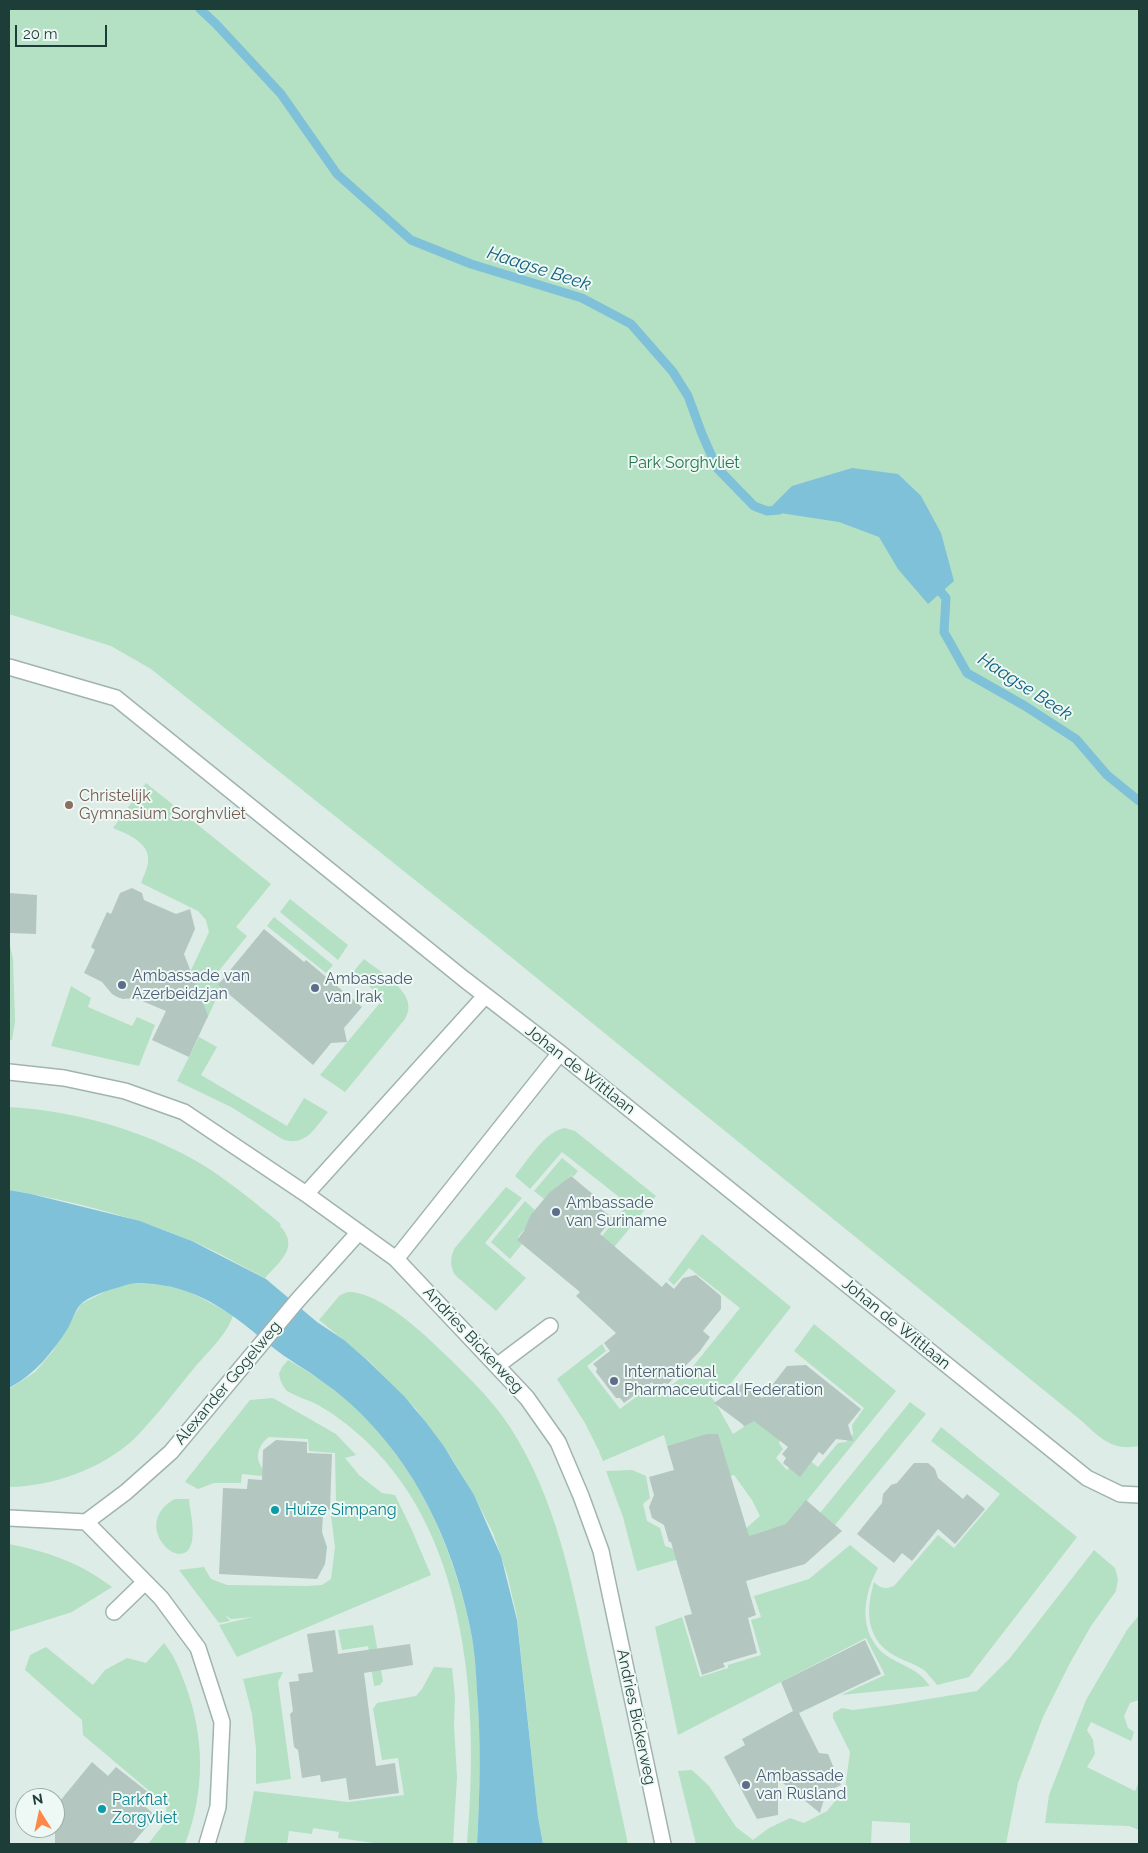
<!DOCTYPE html>
<html>
<head>
<meta charset="utf-8">
<style>
	body { margin:0 }
	#map { position:relative; width:1148px; height:1853px; overflow:hidden; background:#deece7; font-family:Raleway,sans-serif }
	canvas { display:block }
	.frame { position:absolute; inset:0; border:10px solid #1d3d38; pointer-events:none }
	.north { position:absolute; left:15px; top:1788px; width:50px; height:50px; box-sizing:border-box; background:#eef8f4; border:1px solid #9aada9; border-radius:50%; rotate:350deg; font-size:14px; font-weight:700; line-height:20px; text-align:center; color:#1d3d38 }
	.north::after { content:''; display:block; margin:auto; width:18px; height:22px; background:#ff8848; clip-path:polygon(50% 0,100% 100%,50% 72%,0 100%) }
	.scale { position:absolute; left:15px; top:25px; width:92px; height:22px; box-sizing:border-box; border:2px solid #1d3d38; border-top:0; padding-left:6px; font-size:15px; line-height:18px; white-space:nowrap; color:#1d3d38; -webkit-text-stroke:4px #eef8f4; paint-order:stroke }
</style>
</head>
<body>
<div id="map">
<canvas width="1148" height="1853"></canvas>
<div class="frame"></div>
<div class="north">N</div>
<div class="scale">20 m</div>
</div>
<script>
const context = document.querySelector('canvas').getContext('2d');
context.lineJoin = 'round';
function paint(path, color) {
  context.fillStyle = color;
  context.fill(path, 'evenodd');
}
function strokePath(path, color, width, dash) {
  context.strokeStyle = color;
  context.lineWidth = width;
  context.lineCap = dash ? 'butt' : 'round';
  context.setLineDash(dash || []);
  context.stroke(path);
}
function drawText(font, color, halo, rows, align = 'center') {
  context.font = font + ' Raleway,sans-serif';
  context.lineWidth = 4;
  context.setLineDash([]);
  context.textBaseline = 'middle';
  context.strokeStyle = halo;
  context.fillStyle = color;
  for (const [text, x, y, turn = 0] of rows) {
    context.save();
    context.translate(x, y);
    context.rotate((+turn || 0) * Math.PI / 180);
    context.textAlign = isNaN(turn) ? turn : align;
    if (halo) context.strokeText(text, 0, 0);
    context.fillText(text, 0, 0);
    context.restore();
  }
}
paint(new Path2D(`
	M9,9H1139V1446C1113,1451 1101,1439 1083,1422L490,940L151,669L111,646L9,614Z
	M146,783L271,884L236,927L247,936L213,978L223,984L207,1019L175,1004L209,932L206,920L198,911L141,883C143,877 147,870 148,863C151,843 128,834 113,828Z
	M290,899L348,945L338,960L280,912Z
	M274,917L333,965L326,973L267,926Z
	M9,941L13,959L15,1021L12,1040H9Z
	M364,959C380,972 421,994 405,1019L345,1092L320,1075L384,998L352,973Z
	M71,986L91,998L88,1007L132,1026L137,1017L155,1025L139,1066L51,1046Z
	M199,1037L217,1047L201,1075L287,1126L304,1098L328,1112C316,1127 305,1148 282,1139L231,1107L177,1081Z
	M9,1107C78,1111 152,1132 211,1170C236,1187 258,1205 281,1224L280,1226C300,1247 280,1261 265,1278C243,1267 220,1253 197,1243C137,1217 73,1201 9,1190Z
	M565,1128L575,1131L656,1196L606,1257L593,1247L628,1204L562,1152L530,1189L515,1176C527,1161 545,1131 565,1128Z
	M562,1158L578,1171L573,1177L571,1175L569,1177L555,1193L552,1191L544,1199L534,1191Z
	M506,1187L522,1198L485,1243L526,1278L496,1311L455,1275C450,1266 450,1259 454,1249Z
	M525,1201L535,1210L529,1218L532,1221L518,1237V1240L522,1244L510,1259L491,1242Z
	M702,1234L791,1307L727,1388C718,1382 712,1383 703,1386L715,1402L733,1434L744,1427L740,1420L748,1409L781,1437L779,1443L783,1449L776,1458L787,1470L801,1454L818,1467L838,1443L846,1442L853,1434L852,1425L864,1408L794,1351L814,1324L896,1391L788,1524L758,1533L726,1546L760,1516L752,1500L734,1475L714,1481L692,1454L687,1440L667,1446L664,1435L603,1461L599,1452L600,1450L599,1451L585,1423L557,1379L602,1344L606,1351L587,1366L620,1409L652,1385L660,1395L690,1370L740,1308L689,1268L674,1285L668,1280Z
	M135,1283L163,1285L188,1291L233,1315C229,1332 207,1353 195,1367C175,1391 156,1417 134,1439C100,1470 53,1486 9,1487V1389L35,1372L53,1351L81,1304L110,1289Z
	M348,1292C374,1291 412,1323 431,1341C459,1368 489,1395 510,1427C556,1498 572,1582 589,1663C602,1723 615,1784 628,1844H543L538,1817L517,1617L507,1574L493,1533L474,1496L453,1460L416,1409L369,1361L319,1320L340,1295Z
	M288,1360C305,1370 323,1380 338,1393C413,1453 454,1545 472,1637C475,1654 476,1672 477,1689C481,1741 480,1792 477,1844H467C479,1711 470,1540 367,1442C352,1428 336,1415 318,1405C309,1400 297,1397 287,1391C283,1387 280,1380 279,1374L282,1367Z
	M273,1398L336,1434L356,1455L345,1458L359,1475L382,1493L395,1495L411,1528L431,1575L237,1657L219,1625L253,1617L231,1619L225,1615L230,1621L219,1623L179,1570L204,1567L211,1579L227,1585L307,1586L322,1585L331,1579L335,1547L331,1515L335,1511L336,1504L335,1453L309,1451L308,1439L269,1437C258,1445 254,1458 263,1469L262,1476L242,1474L241,1483H214L198,1489L185,1482L187,1479L250,1400Z
	M910,1402L926,1414L835,1525L820,1513Z
	M941,1427L1077,1537L969,1677L937,1685C933,1680 928,1674 924,1670C912,1662 897,1659 886,1650C865,1632 867,1606 874,1582C881,1589 885,1589 894,1586L938,1535L954,1548L1000,1494L931,1441Z
	M632,1470L646,1476L650,1498L643,1504L647,1521L660,1528L665,1546L677,1550L721,1547L637,1571L623,1517L606,1471Z
	M175,1499H189C190,1513 197,1536 189,1549C175,1569 132,1522 175,1499Z
	M9,1544C48,1552 79,1562 112,1587L72,1612L9,1632Z
	M850,1545L878,1568C863,1595 858,1631 883,1653C894,1662 909,1666 920,1675C924,1678 927,1683 930,1686L841,1695L885,1675L866,1638L678,1735L655,1627L682,1617L700,1677L728,1668V1665L761,1655L751,1620L761,1617L754,1596L809,1579Z
	M1094,1550L1115,1568L1118,1579L1116,1591L1091,1626L1070,1663L1043,1717L1018,1783L1006,1844H910V1823L872,1821L871,1844H696L678,1771L692,1770L709,1786L736,1827L753,1840L769,1828L790,1818L804,1823L827,1811L845,1789L850,1752L833,1718V1713L842,1708L853,1710L898,1704L977,1691L1010,1658Z
	M1139,1615V1700L1130,1703L1124,1716L1128,1728L1134,1732L1131,1741L1091,1722L1087,1730L1093,1740L1095,1754L1087,1767L1135,1791L1139,1781V1830L1129,1826L1045,1823L1049,1795L1086,1700L1127,1630Z
	M373,1625L383,1681L380,1685L374,1686L368,1646L342,1650L338,1630Z
	M164,1643C174,1655 180,1670 185,1684C205,1736 205,1792 185,1844H148L167,1820L166,1805L83,1735L82,1720L25,1670L30,1655L46,1647L93,1685L105,1670L127,1658L146,1663Z
	M434,1667L452,1668L455,1697L454,1726L457,1777L453,1844H381L338,1838L339,1832L313,1828L312,1834L289,1831L287,1844H244L254,1791L348,1802L404,1795L398,1758L382,1760L373,1709L377,1703L416,1696L422,1689Z
	M279,1672H283L278,1682L291,1779L256,1784V1749L252,1714L243,1679Z`), '#b4e0c4');
paint(new Path2D(`
	M852,468L898,474L921,496L941,533L954,581L928,604L898,569L879,537L839,522L767,511L792,486Z
	M9,1190L31,1194L140,1221L192,1241L266,1279L317,1322L344,1340L366,1359L404,1396L425,1421L443,1445L474,1495L501,1556L517,1620L538,1817L543,1844H477C480,1793 481,1742 477,1691C476,1673 475,1655 472,1637C457,1557 424,1479 367,1420C354,1406 339,1393 323,1382C306,1369 288,1360 271,1346C234,1316 203,1289 153,1284C146,1284 138,1282 131,1284C118,1287 90,1295 81,1304C75,1310 72,1321 68,1328C52,1353 35,1374 9,1388Z`), '#7fc1d8');
strokePath(new Path2D(`
	M200,9L216,24L281,94L337,174L411,240L471,264L582,298L631,324L673,372L688,396L702,434L717,468L754,506L767,511L779,510
	M934,584L946,598L944,632L967,673L1025,706L1076,739L1107,775L1139,801`), '#7fc1d8', 9);
paint(new Path2D(`
	M132,888L142,893L144,900L176,914L190,909L195,929L184,954L208,1016L189,1057L152,1040L166,1011L135,998L123,999L117,997L112,994L102,982L84,973L95,950L91,947L107,912L111,914L120,893Z
	M9,893L37,895L36,934L9,933Z
	M264,929L304,962L306,960L362,1007L344,1028L347,1042L331,1043L313,1065L218,985Z
	M571,1176L600,1200L596,1205L613,1218L600,1234L662,1287L666,1282L674,1289L683,1278L696,1275L721,1296V1309L703,1331L710,1337L700,1351L668,1384L664,1383L657,1388L652,1382L624,1403L620,1398H616L596,1372L597,1368L593,1364L610,1351L604,1343L616,1333L576,1296L580,1292L517,1240L524,1231L530,1216L549,1193Z
	M806,1365L861,1409L848,1425L853,1441L836,1439L823,1455L819,1452L800,1477L783,1463L786,1458L782,1454L788,1447L754,1421L745,1426L714,1403L743,1383L762,1398L787,1366Z
	M707,1434H718L749,1536L786,1524L806,1500L842,1531L805,1564L746,1581L756,1615L748,1618L757,1653L723,1663L725,1667L702,1675L684,1616L692,1614L671,1542H669L664,1525L652,1518L649,1507L654,1495L649,1477L674,1470L667,1446Z
	M276,1440L307,1442V1453L332,1454L330,1509L323,1514L322,1532L327,1547L325,1564L317,1579L219,1574L223,1488L247,1489L248,1479L262,1480L263,1450Z
	M914,1463H928L935,1469L938,1478L963,1499L967,1494L985,1509L955,1544L938,1529L912,1561L902,1553L894,1563L857,1534L882,1503L883,1494L891,1485L897,1483Z
	M335,1630L338,1654L410,1644L413,1665L364,1673L376,1766L395,1763L399,1793L349,1800L346,1778L321,1782L320,1775L302,1778L298,1750L294,1747L290,1714L293,1711L289,1682L299,1681L298,1674L313,1672L307,1634Z
	M865,1640L881,1674L799,1713L819,1753L828,1754L841,1785L826,1792L820,1813L778,1779V1815L757,1819L724,1757L745,1745L742,1739L793,1711L781,1682Z
	M92,1762L108,1776L116,1767L148,1792L140,1802L156,1816L132,1844H55V1807Z`), '#b3c6c0');
const minor = new Path2D(`
	M9,667L116,698L464,979L560,1053L1087,1478L1120,1494L1139,1495
	M9,1072L64,1078L125,1091L184,1112L306,1194L396,1259L527,1398L558,1442L581,1496L601,1551L663,1844
	M306,1194L485,996
	M396,1259L560,1053
	M498,1365L550,1326
	M9,1518L86,1522L161,1598L198,1648L222,1722L218,1807L207,1844
	M86,1522L126,1492L171,1452L297,1301L359,1232
	M114,1612L145,1582`);
strokePath(minor, '#a0b4af', 18);
strokePath(minor, '#fff', 15);
for (const [x, y, r, color] of [
	[69,805,5,"#8d6e63"],
	[122,985,5,"#5c6f8a"],
	[315,988,5,"#5c6f8a"],
	[556,1212,5,"#5c6f8a"],
	[614,1381,5,"#5c6f8a"],
	[275,1510,5,"#0f9aa8"],
	[746,1785,5,"#5c6f8a"],
	[102,1809,5,"#0f9aa8"]
]) {
  const dot = new Path2D();
  dot.arc(x, y, r, 0, 2 * Math.PI);
  context.fillStyle = color;
  context.fill(dot);
  strokePath(dot, '#eef8f4', 2);
}
drawText('16px', '#23784d', '#eef8f4', [
	["Park Sorghvliet",684,463]
]);
drawText('16px', '#785e54', '#eef8f4', [
	["Christelijk",79,796],
	["Gymnasium Sorghvliet",79,814]
], 'left');
drawText('16px', '#4e5e75', '#eef8f4', [
	["Ambassade van",132,976],
	["Azerbeidzjan",132,994],
	["Ambassade",325,979],
	["van Irak",325,997],
	["Ambassade",566,1203],
	["van Suriname",566,1221],
	["International",624,1372],
	["Pharmaceutical Federation",624,1390],
	["Ambassade",756,1776],
	["van Rusland",756,1794]
], 'left');
drawText('16px', '#1d3d38', '#eef8f4', [
	["Johan de Wittlaan",580,1070,38],
	["Johan de Wittlaan",896,1324,39],
	["Andries Bickerweg",473,1340,47],
	["Alexander Gogelweg",228,1383,-50],
	["Andries Bickerweg",636,1717,78]
]);
drawText('16px', '#0d838f', '#eef8f4', [
	["Huize Simpang",285,1510],
	["Parkflat",112,1800],
	["Zorgvliet",112,1818]
], 'left');
drawText('italic 18px', '#11617f', '#eef8f4', [
	["Haagse Beek",539,269,18],
	["Haagse Beek",1025,687,33]
]);
</script>
</body>
</html>
